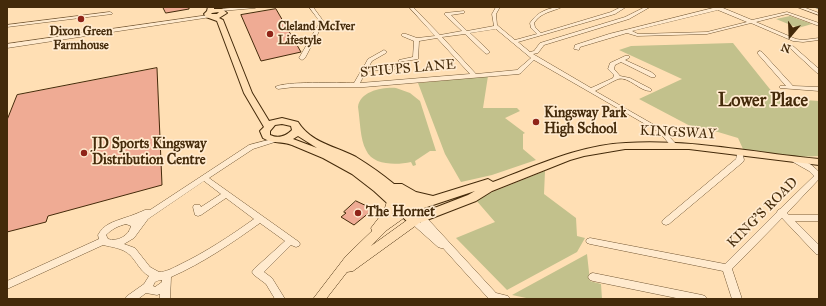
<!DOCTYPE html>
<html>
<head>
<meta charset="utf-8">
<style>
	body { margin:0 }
	#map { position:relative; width:826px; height:306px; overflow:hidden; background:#ffdfb4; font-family:"IM FELL Great Primer",serif }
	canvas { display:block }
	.frame { position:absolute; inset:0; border:8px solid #442a0a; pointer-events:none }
	.north { position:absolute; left:770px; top:16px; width:40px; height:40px; -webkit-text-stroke:3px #ffeace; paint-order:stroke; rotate:199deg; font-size:11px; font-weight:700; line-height:16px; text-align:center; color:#442a0a }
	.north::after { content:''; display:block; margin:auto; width:14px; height:18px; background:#442a0a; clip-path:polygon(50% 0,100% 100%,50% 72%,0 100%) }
</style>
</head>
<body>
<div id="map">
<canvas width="826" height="306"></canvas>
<div class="frame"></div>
<div class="north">N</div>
</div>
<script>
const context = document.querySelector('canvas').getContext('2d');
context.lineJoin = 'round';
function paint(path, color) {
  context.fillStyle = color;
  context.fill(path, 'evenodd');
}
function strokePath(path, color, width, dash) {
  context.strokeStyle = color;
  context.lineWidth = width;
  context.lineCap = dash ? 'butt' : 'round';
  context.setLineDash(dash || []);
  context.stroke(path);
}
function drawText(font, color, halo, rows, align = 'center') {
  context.font = font + ' "IM FELL Great Primer",serif';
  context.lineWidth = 3.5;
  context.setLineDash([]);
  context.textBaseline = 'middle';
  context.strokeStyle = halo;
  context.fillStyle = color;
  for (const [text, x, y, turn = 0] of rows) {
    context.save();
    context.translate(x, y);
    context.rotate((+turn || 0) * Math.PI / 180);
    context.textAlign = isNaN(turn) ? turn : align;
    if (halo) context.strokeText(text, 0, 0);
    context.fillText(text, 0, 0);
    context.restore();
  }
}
paint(new Path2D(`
	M790,16L812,24L798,28L776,19Z
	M733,43L777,98L819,101V156L799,157L743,149L738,138L718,132L694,128L639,99L682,79L619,50L631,46Z
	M488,76L483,108H517L520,111L505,118L525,133L523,134V149L536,160L492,175L461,182L445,154L418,83Z
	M396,88L410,93L420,101L436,151H430L415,161L416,165L413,166L411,162C397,165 373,166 366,150C360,140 360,119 358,107C360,91 383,87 396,88Z
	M545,171L544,194L576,218L577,236L585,238L577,252L507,290L456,238L495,222L475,199Z
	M587,254L590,281L601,284L602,299H531L512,295Z`), '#c2c18c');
strokePath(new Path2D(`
	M814,7L819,9`), '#7f8073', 1);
const building = new Path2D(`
	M163,7H189V9L166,13Z
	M276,9L301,52L261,61L241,15Z
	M157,68L162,185L48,216L46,222L7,232V120L17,95Z
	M356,201L371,208L368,211L370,212L354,225L341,217L346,213L344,212Z`);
paint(building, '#efab94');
strokePath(building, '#442a0a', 1);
const minor = new Path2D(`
	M240,7H257L255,8L221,11L219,10L221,9Z
	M309,7H313L324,22L305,58L302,60L299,58L320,22Z
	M409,7H413L440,35L462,31L445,15V13L464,11V13L451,15L467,31L494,26L492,14L496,7H500L496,14L497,25L515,40L537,34L531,28L530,23C537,12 549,7 562,7C552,12 541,12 534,23L535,27L541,33L611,12L621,7H626L615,14L518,42L530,52L534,51L540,43L625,17L645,7H650L629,19L544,45L538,53L533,54L591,88L613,78L614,75L608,69L610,63L625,56H629V58L625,60L651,72L655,75V77H651L621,62L615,65L614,69L620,76L630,78L651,89V91C640,92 629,76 618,79C611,82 603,87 595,91L663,130L677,145L676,147H672L659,132L534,60L521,73L519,74L364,87H294L278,89L275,87C285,81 339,83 354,83L361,71L360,70L363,68L368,59L384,50L387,52L386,53L372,61L368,68L393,66L396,68L395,69L366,71L360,83L470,74L437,38L419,41L418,59L399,62V60L413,57L414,41L402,36V34H406L417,38L435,36ZM496,29L531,58L517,70L476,74L442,37L465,34L485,53L487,54L490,52L489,51L470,33Z
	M717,7H725L723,8L752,20L787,12L819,23V26L787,14L756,22L796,39L803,40L819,38V40L803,42L793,41L751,23L707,34L637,36L627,33L580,47L579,50L574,49L575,45L609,34ZM718,10L747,22L707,32L638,34L632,31Z
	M797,7H803L819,13V15Z
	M110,12L112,13V14L7,27V25Z
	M209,15L211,16V17L7,48V44Z
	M793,46L819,69V74L817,73L791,49V47Z
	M760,51L762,52L793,86L819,87V91L780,88V86H786L758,54V52Z
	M276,138L278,139L279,140L278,141L253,149L209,178L299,242L300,244L299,246L296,247L291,245L264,272L272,278L285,299H275L266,284L254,275L252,272L254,269L285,241L260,223C232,243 203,263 171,277L170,299H160V294L157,295L146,293L138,299H125L127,296L144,284L149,276C140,271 137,262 130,255C123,248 111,247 103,245L7,289V281L99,239L98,235C104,224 113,222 124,218C131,216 138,213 145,210H150L249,145ZM204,181L221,194L201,207L200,205H194L193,207L195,215L198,216L201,215L226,198L254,219C230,236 206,252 179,265C173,268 166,272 159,272L150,267L135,248L124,244L134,238L148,219ZM126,224L131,226C129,236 117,242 108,239L106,235C112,229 118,226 126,224ZM160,280H162V282L155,287L153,286L155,282Z
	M738,150H742L744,160L743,162L669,224L666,225L663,224L662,222L663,220L736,159Z
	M793,158C802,157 814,166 819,172V179L787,213L789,215H819V221H795L819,245V255L816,254L782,218L732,269L742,299H732L723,271L590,244L587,243L586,241L587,239L590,238L725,264L777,212L778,210L780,209L814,176L809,171L793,162L792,160Z
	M422,215L425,216L496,293L508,296L510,299H489L443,248H441L438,247L411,223L410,221L411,219L414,218L421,223L418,218L419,216Z
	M593,273L702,295L705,296L707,299H681L593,281L590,280L588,277L590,274Z`);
const major = new Path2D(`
	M392,197L396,198L397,201L392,215L404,208L408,209L409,212L408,215L387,230L371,246L410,218L414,217L418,218L419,221L418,224L353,271L347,272L326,299H313L346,256L372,231L371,228L384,211L388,198Z`);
const highway = new Path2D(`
	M208,7H214V9H222L227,13L219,18L223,20L252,93L269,121L282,118L298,122C311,143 335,146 356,157C369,165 382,174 394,184H402L416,192L433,196L488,179L493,182C536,166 579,145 626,143C691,139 755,153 819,159V165L689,149H625L584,156L570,160L492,191L476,201L414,225L410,224L374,191L352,174L323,158L292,145C282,141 272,144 263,138L260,131L264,127L244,93L217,21L206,17L204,14L207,11ZM219,12L217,14H211L212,13ZM282,124L291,126L292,130C286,136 279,139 270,135V131L275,125ZM298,136L317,148L293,139ZM475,191L468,195L424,212L421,209Z`);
strokePath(minor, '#735734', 1);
strokePath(major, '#442a0a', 1);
strokePath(highway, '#442a0a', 2);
paint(minor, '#ffeace');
paint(major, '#ffdfb4');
paint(highway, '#ffdfb4');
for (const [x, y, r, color] of [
	[81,19,4,"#8f2418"],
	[270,34,4,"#8f2418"],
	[536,122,4,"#8f2418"],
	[84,153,4,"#8f2418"],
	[358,213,4,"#8f2418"]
]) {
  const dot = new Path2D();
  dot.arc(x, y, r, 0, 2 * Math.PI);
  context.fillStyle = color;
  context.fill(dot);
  strokePath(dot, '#ffeace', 1.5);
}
drawText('bold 12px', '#442a0a', '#ffeace', [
	["Cleland McIver",278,27],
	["Lifestyle",278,41],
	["Dixon Green",81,32,"center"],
	["Farmhouse",81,46,"center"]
], 'left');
drawText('14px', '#442a0a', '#ffeace', [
	["STIUPS LANE",408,69,-5],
	["KINGSWAY",678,133,3],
	["KING'S ROAD",763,213,-45]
]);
drawText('bold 14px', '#442a0a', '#ffeace', [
	["Kingsway Park",544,114],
	["High School",544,130],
	["JD Sports Kingsway",92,145],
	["Distribution Centre",92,161],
	["The Hornet",366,213]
], 'left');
drawText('bold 18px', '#442a0a', '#ffeace', [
	["Lower Place",763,102]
]);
</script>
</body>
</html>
